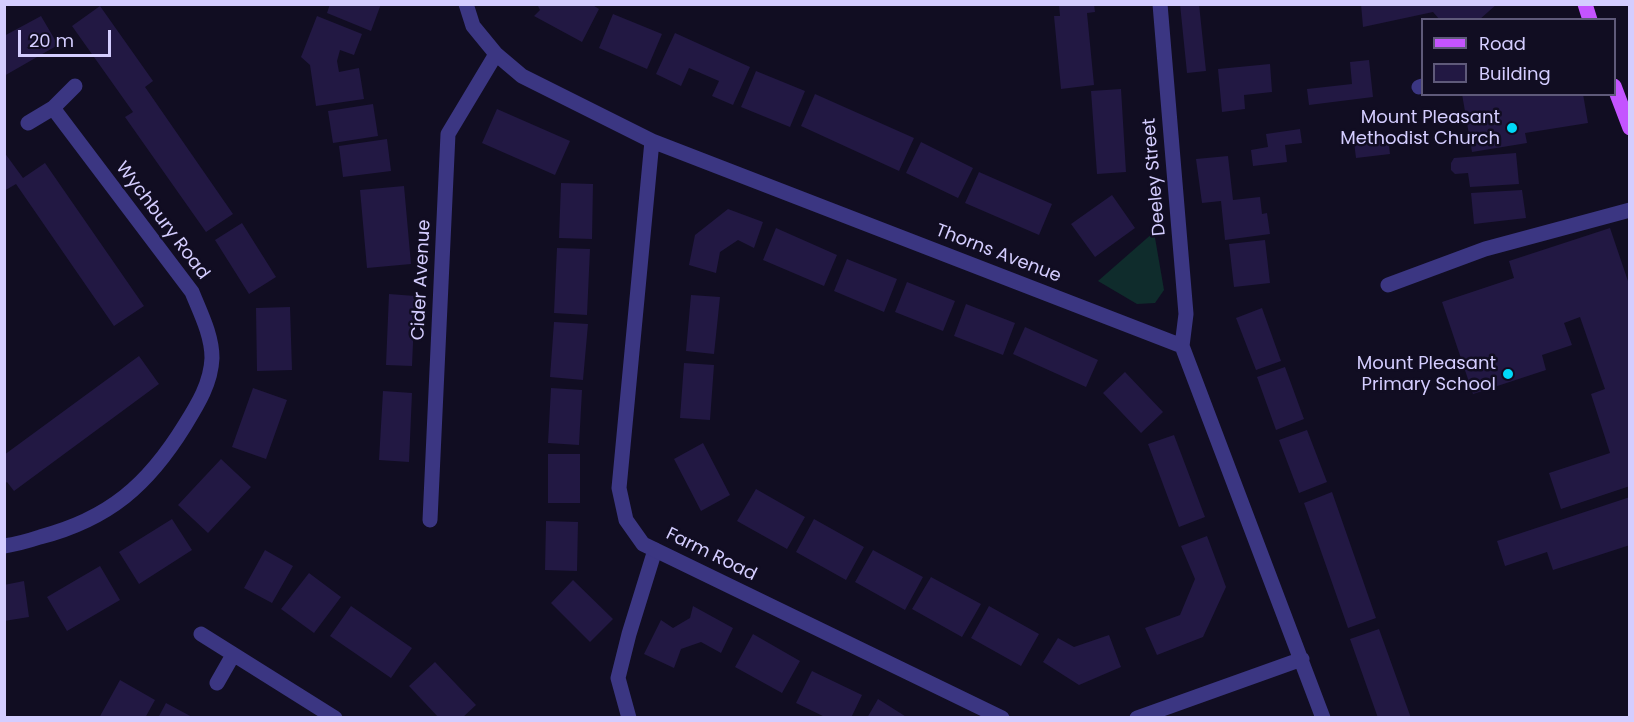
<!DOCTYPE html>
<html>
<head>
<meta charset="utf-8">
<style>
	body { margin:0 }
	#map { position:relative; width:1634px; height:722px; overflow:hidden; background:#110d22; font-family:Poppins,sans-serif }
	canvas { display:block }
	.frame { position:absolute; inset:0; border:6px solid #d4cdff; pointer-events:none }
	.legend { position:absolute; left:1421px; top:18px; width:195px; height:78px; box-sizing:border-box; background:#110d22; border:2px solid #5f5a7a; margin:0; padding:8px 10px; list-style:none; font-size:18px; color:#d4cdff }
	.legend li { display:flex; align-items:center; gap:12px; height:30px }
	.legend b { width:30px; border:2px solid #5f5a7a }
	.scale { position:absolute; left:18px; top:30px; width:93px; height:27px; box-sizing:border-box; border:3px solid #d4cdff; border-top:0; padding-left:8px; font-size:18px; line-height:21px; white-space:nowrap; color:#d4cdff; -webkit-text-stroke:4px #110d22; paint-order:stroke }
</style>
</head>
<body>
<div id="map">
<canvas width="1634" height="722"></canvas>
<div class="frame"></div>
<ul class="legend">
<li><b style="height:8px;background:#c454ff"></b>Road</li>
<li><b style="height:16px;background:#221843"></b>Building</li>
</ul>
<div class="scale">20 m</div>
</div>
<script>
const context = document.querySelector('canvas').getContext('2d');
context.lineJoin = 'round';
function paint(path, color) {
  context.fillStyle = color;
  context.fill(path, 'evenodd');
}
function strokePath(path, color, width, dash) {
  context.strokeStyle = color;
  context.lineWidth = width;
  context.lineCap = dash ? 'butt' : 'round';
  context.setLineDash(dash || []);
  context.stroke(path);
}
function drawText(font, color, halo, rows, align = 'center') {
  context.font = font + ' Poppins,sans-serif';
  context.lineWidth = 5;
  context.setLineDash([]);
  context.textBaseline = 'middle';
  context.strokeStyle = halo;
  context.fillStyle = color;
  for (const [text, x, y, turn = 0] of rows) {
    context.save();
    context.translate(x, y);
    context.rotate((+turn || 0) * Math.PI / 180);
    context.textAlign = isNaN(turn) ? turn : align;
    if (halo) context.strokeText(text, 0, 0);
    context.fillText(text, 0, 0);
    context.restore();
  }
}
paint(new Path2D(`
	M1154,232L1164,290L1155,303L1137,304L1098,281Z`), '#0f2c2c');
paint(new Path2D(`
	M330,4H381L371,31L327,13Z
	M537,4H591L599,9L582,42L534,16L540,10Z
	M1059,4H1094L1095,12L1087,13L1094,85L1061,89L1054,16H1060Z
	M1180,4H1199L1206,71L1187,73Z
	M1361,4H1497L1479,20H1440L1433,12L1363,27Z
	M100,6L153,81L145,87L233,214L206,232L125,117L133,112L72,26Z
	M613,14L662,34L647,69L599,48Z
	M41,16L58,45L4,76V36Z
	M317,16L362,34L354,55L340,50L337,61L339,72L359,68L364,99L316,106L310,65L301,57Z
	M675,33L750,67L733,105L712,96L719,81L689,68L681,86L656,74Z
	M1369,60L1373,97L1309,105L1307,89L1352,84L1350,62Z
	M1270,64L1272,92L1244,95L1245,109L1222,112L1218,69Z
	M756,71L805,91L790,127L741,107Z
	M1121,89L1126,172L1097,174L1091,91Z
	M815,94L914,138L899,171L801,126Z
	M1462,94H1583L1588,123L1525,133L1527,143L1472,152Z
	M373,104L378,136L333,143L328,111Z
	M497,109L570,141L555,175L482,143Z
	M1300,129L1302,143L1285,145L1287,162L1253,166L1251,150L1268,147L1266,134Z
	M1388,138L1390,154L1356,158L1354,142Z
	M387,139L391,171L343,177L339,146Z
	M921,142L973,168L958,198L906,173Z
	M4,152L23,178L45,163L144,306L114,326L16,184L4,191Z
	M1516,153L1519,184L1470,187L1468,173L1455,174L1451,170V163L1454,158Z
	M1228,156L1233,200L1260,197L1262,214L1267,213L1270,234L1225,240L1221,201L1202,203L1196,159Z
	M979,172L1052,204L1039,235L965,203Z
	M561,183L593,184L592,239L559,238Z
	M404,186L411,264L367,268L360,190Z
	M1522,190L1526,218L1474,224L1471,193Z
	M1112,195L1135,228L1095,257L1071,224Z
	M728,209L763,222L754,248L738,240L720,252L716,273L689,265L695,235Z
	M242,223L276,277L249,294L215,240Z
	M776,228L837,255L824,286L763,260Z
	M1610,228L1630,287V486L1561,509L1549,473L1610,453L1591,394L1605,389L1580,317L1564,323L1572,345L1542,355L1546,370L1473,394L1442,302L1514,278L1509,261Z
	M1265,240L1270,283L1234,287L1229,244Z
	M557,248L590,249L587,315L554,313Z
	M847,259L897,279L884,312L834,291Z
	M907,282L955,301L943,331L895,312Z
	M389,294L415,296L412,366L386,365Z
	M691,295L720,297L714,354L686,351Z
	M966,304L1015,323L1003,355L954,336Z
	M290,307L292,370L257,371L256,308Z
	M1262,308L1281,361L1256,370L1236,318Z
	M554,322L588,324L583,380L550,377Z
	M1025,327L1098,360L1086,387L1013,354Z
	M139,356L159,384L14,491L7,482L4,484V455Z
	M684,363L714,365L710,420L680,418Z
	M1285,367L1304,419L1276,430L1257,377Z
	M1125,372L1163,412L1141,433L1103,393Z
	M253,388L287,400L266,459L232,447Z
	M551,388L582,390L579,445L548,443Z
	M383,391L412,393L409,462L379,460Z
	M1307,430L1327,482L1299,493L1279,440Z
	M1174,435L1205,517L1179,527L1148,444Z
	M703,443L730,495L701,511L674,459Z
	M548,454H580V503H548Z
	M221,459L251,487L208,533L178,505Z
	M756,489L805,517L787,549L737,521Z
	M1332,492L1376,618L1348,628L1304,503Z
	M1630,497V545L1553,570L1547,552L1505,566L1497,541Z
	M172,519L192,550L139,584L119,552Z
	M814,519L864,547L846,580L796,552Z
	M546,521L578,522L577,571L545,570Z
	M1207,536L1226,587L1203,637L1157,655L1145,628L1180,615L1195,579L1181,546Z
	M265,550L293,566L272,603L244,588Z
	M873,550L923,577L905,610L855,582Z
	M100,566L120,600L67,631L47,597Z
	M309,573L341,597L314,633L281,609Z
	M931,577L981,604L962,637L912,609Z
	M573,580L613,619L590,642L551,603Z
	M24,581L29,617L4,621V585Z
	M351,606L412,648L391,678L330,636Z
	M693,606L733,628L721,653L701,642L681,649L674,668L644,654L661,620L673,628L690,618Z
	M989,606L1039,634L1021,666L971,638Z
	M1379,629L1411,718H1378L1350,639Z
	M753,634L800,661L782,693L735,667Z
	M1109,635L1121,667L1079,685L1043,662L1058,638L1074,647Z
	M435,662L476,705L462,718H439L409,686Z
	M812,671L862,695L851,718H827L796,703Z
	M120,680L155,700L145,718H99Z
	M878,699L908,718H867Z
	M166,703L194,718H158Z`), '#221843');
strokePath(new Path2D(`
	M1419,87L1422,86
	M1388,285L1485,249L1630,210
	M629,718L618,678L629,634L655,550`), '#3b3682', 15);
strokePath(new Path2D(`
	M466,4L473,26L496,54L522,76L652,141L1182,346L1323,718
	M1160,4L1186,314L1182,346
	M28,123L53,108L75,86
	M652,141L619,488L626,520L643,544L1002,718
	M430,520L448,134L496,54
	M4,546C17,544 28,541 40,537C109,519 148,485 185,425C198,404 211,383 212,358C212,335 200,312 192,292L53,108
	M201,634L335,718
	M217,683L233,655
	M1137,718L1302,659`), '#3b3682', 15);
strokePath(new Path2D(`
	M1585,4L1590,20
	M1614,86L1630,128`), '#c454ff', 15);
for (const [x, y, r, color] of [
	[1512,128,6,"#00d9f8"],
	[1508,374,6,"#00d9f8"]
]) {
  const dot = new Path2D();
  dot.arc(x, y, r, 0, 2 * Math.PI);
  context.fillStyle = color;
  context.fill(dot);
  strokePath(dot, '#110d22', 2);
}
drawText('18px', '#d4cdff', '#110d22', [
	["Mount Pleasant",1500,118],
	["Methodist Church",1500,139],
	["Mount Pleasant",1496,364],
	["Primary School",1496,385]
], 'right');
drawText('18px', '#d4cdff', '#110d22', [
	["Deeley Street",1155,177,-95],
	["Wychbury Road",162,221,53],
	["Thorns Avenue",998,254,21],
	["Cider Avenue",422,280,-87],
	["Farm Road",711,555,26]
]);
</script>
</body>
</html>
